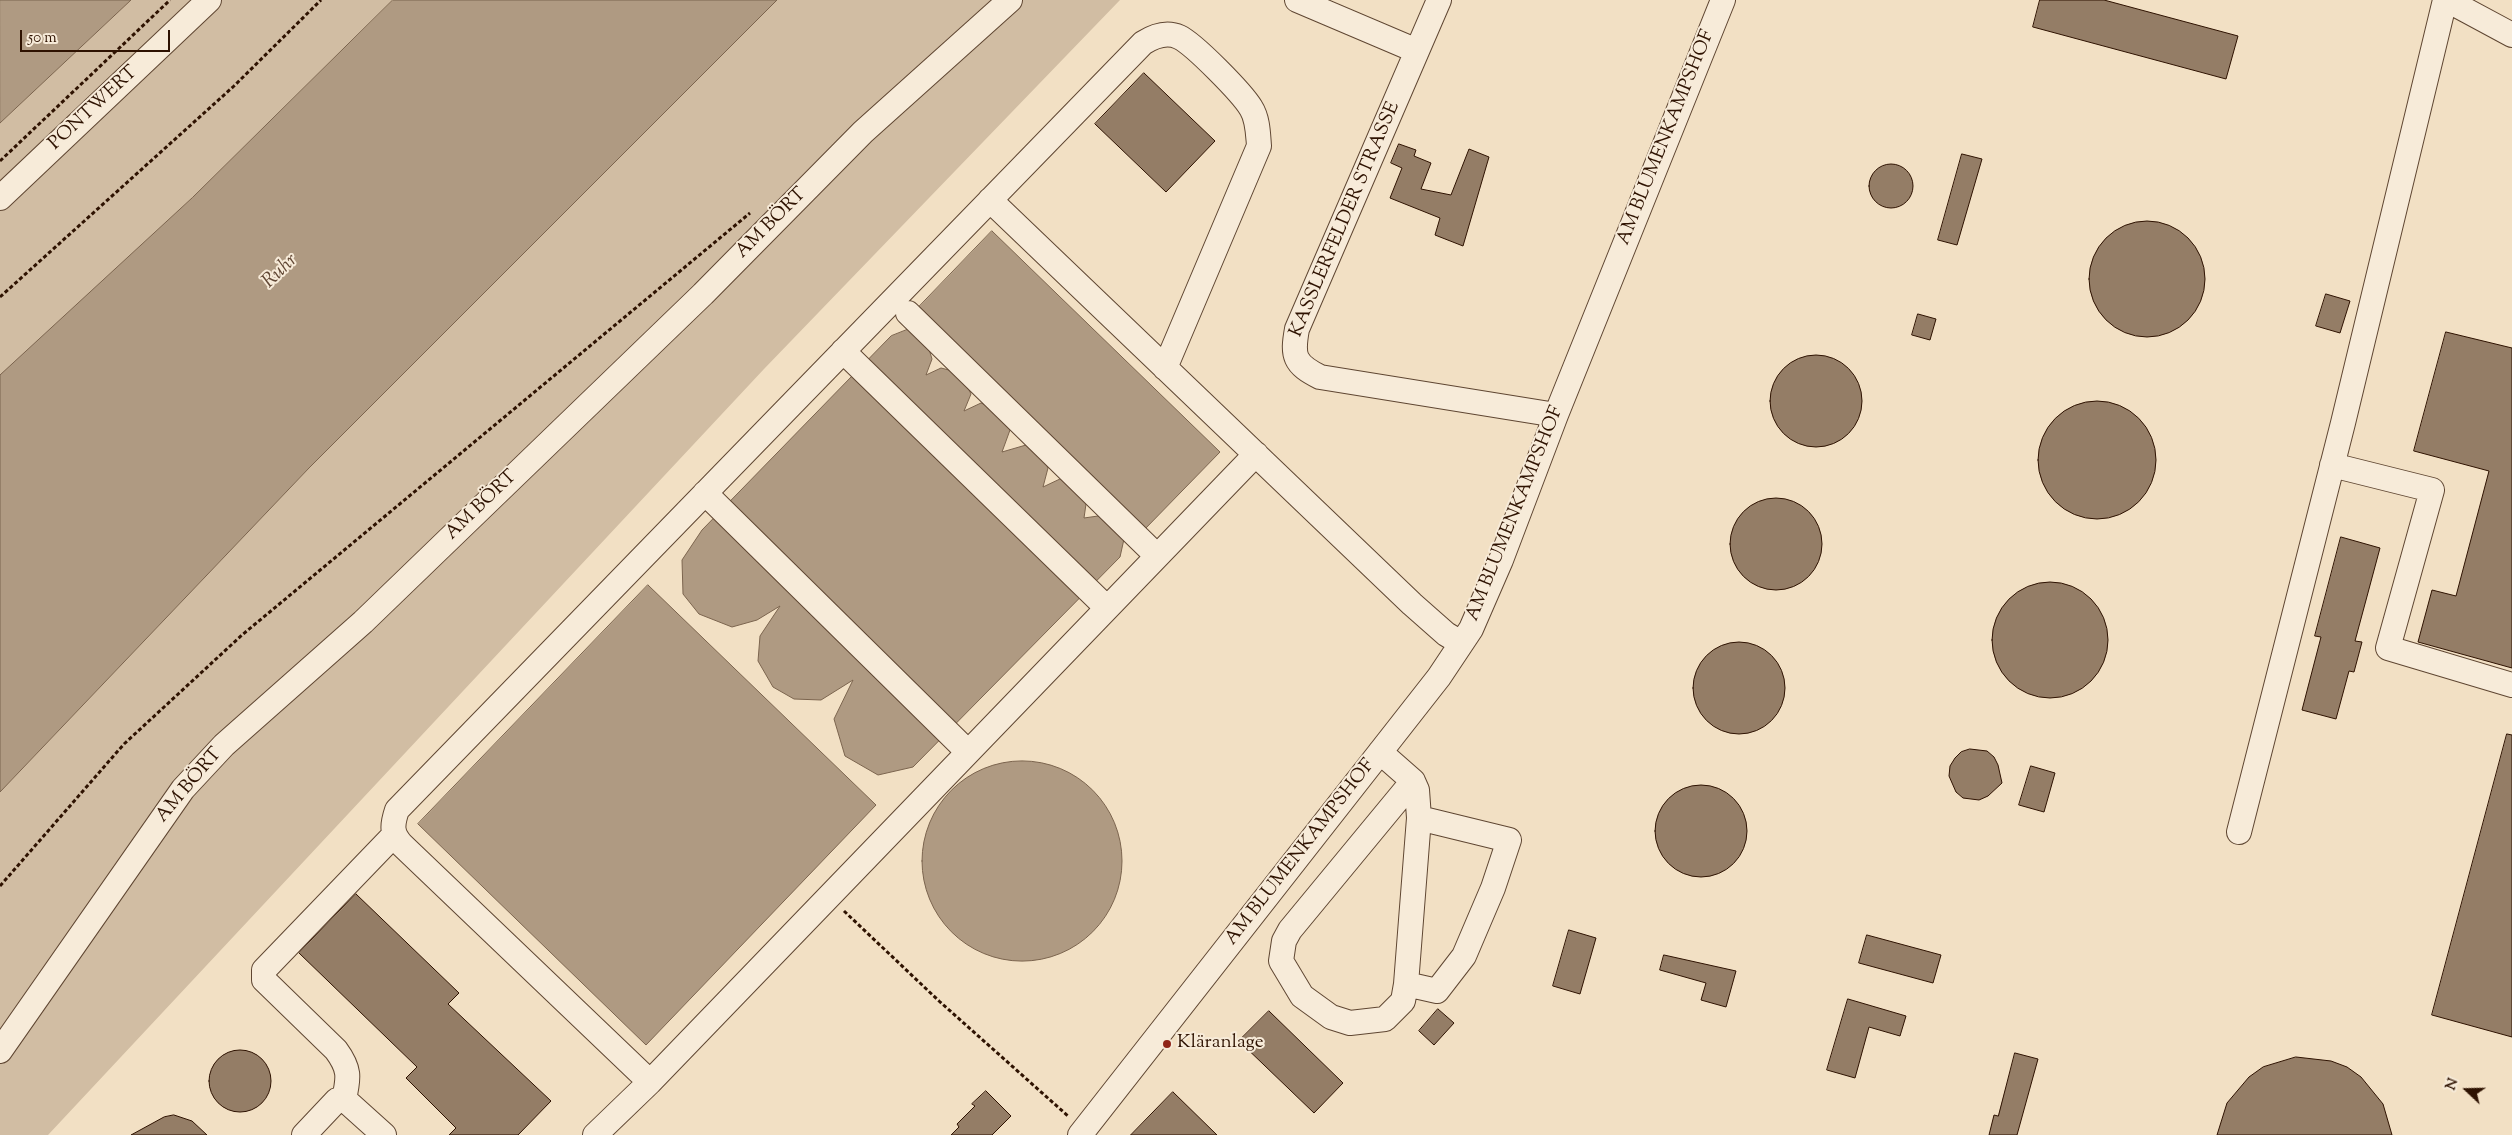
<!DOCTYPE html>
<html>
<head>
<meta charset="utf-8">
<style>
	body { margin:0 }
	#map { position:relative; width:2512px; height:1135px; overflow:hidden; background:#f2e0c4; font-family:"Sorts Mill Goudy",serif }
	canvas { display:block }
	.north { position:absolute; left:2442px; top:1065px; width:50px; height:50px; -webkit-text-stroke:4px #f7ebd9; paint-order:stroke; rotate:291deg; font-size:14px; font-weight:700; line-height:20px; text-align:center; color:#2e1201 }
	.north::after { content:''; display:block; margin:auto; width:18px; height:22px; background:#2e1201; clip-path:polygon(50% 0,100% 100%,50% 72%,0 100%) }
	.scale { position:absolute; left:20px; top:30px; width:150px; height:22px; box-sizing:border-box; border:2px solid #2e1201; border-top:0; padding-left:6px; font-size:15px; line-height:18px; white-space:nowrap; color:#2e1201; -webkit-text-stroke:4px #f7ebd9; paint-order:stroke }
</style>
</head>
<body>
<div id="map">
<canvas width="2512" height="1135"></canvas>
<div class="north">N</div>
<div class="scale">50 m</div>
</div>
<script>
const context = document.querySelector('canvas').getContext('2d');
context.lineJoin = 'round';
function paint(path, color) {
  context.fillStyle = color;
  context.fill(path, 'evenodd');
}
function strokePath(path, color, width, dash) {
  context.strokeStyle = color;
  context.lineWidth = width;
  context.lineCap = dash ? 'butt' : 'round';
  context.setLineDash(dash || []);
  context.stroke(path);
}
function drawText(font, color, halo, rows, align = 'center') {
  context.font = font + ' "Sorts Mill Goudy",serif';
  context.lineWidth = 4;
  context.setLineDash([]);
  context.textBaseline = 'middle';
  context.strokeStyle = halo;
  context.fillStyle = color;
  for (const [text, x, y, turn = 0] of rows) {
    context.save();
    context.translate(x, y);
    context.rotate((+turn || 0) * Math.PI / 180);
    context.textAlign = isNaN(turn) ? turn : align;
    if (halo) context.strokeText(text, 0, 0);
    context.fillText(text, 0, 0);
    context.restore();
  }
}
paint(new Path2D(`
	M131,0H393L192,198L0,376V123Z
	M777,0H998L358,616L219,740L0,1035V792L309,468Z
	M1019,0H1120L764,369L48,1135H0V1058L188,795L871,135Z`), '#d1bda3');
const water = new Path2D(`
	M0,0H131L0,123Z
	M393,0H777L309,468L0,792V375L192,198Z
	M992,231L1220,452L1144,530L916,310Z
	M909,329L926,339L932,359L926,375L941,368L961,373L971,394L964,411L981,403L1003,412L1010,430L1002,452L1026,445L1040,451L1048,468L1043,487L1062,478L1078,485L1086,504L1084,518L1098,516L1115,521L1124,539L1120,557L913,767L878,775L845,756L834,719L853,680L821,700L794,699L773,687L758,661L760,636L780,606L757,620L732,627L699,614L683,594L682,560L702,530L891,336Z
	M648,585L876,805L646,1045L418,824Z
	M922 861a100 100 0 1 1 200 0a100 100 0 1 1-200 0Z`);
paint(water, '#af9a82');
strokePath(water, '#7b644e', 1);
const building = new Path2D(`
	M2040,0H2104L2238,36L2226,79L2033,27Z
	M1144,73L1215,141L1166,192L1095,124Z
	M1399,144L1416,150L1414,156L1431,163L1421,189L1451,195L1469,149L1489,157L1463,246L1435,235L1440,218L1390,198L1402,168L1391,163Z
	M1962,154L1982,159L1957,245L1938,240Z
	M1869 186a22 22 0 1 1 44 0a22 22 0 1 1-44 0Z
	M2089 279a58 58 0 1 1 116 0a58 58 0 1 1-116 0Z
	M2326,294L2350,301L2340,333L2316,326Z
	M1918,314L1936,319L1930,340L1912,335Z
	M2446,332L2512,348V668L2418,642L2432,590L2456,596L2489,471L2414,451Z
	M1770 401a46 46 0 1 1 92 0a46 46 0 1 1-92 0Z
	M2038 460a59 59 0 1 1 118 0a59 59 0 1 1-118 0Z
	M1730 544a46 46 0 1 1 92 0a46 46 0 1 1-92 0Z
	M2341,537L2380,548L2355,641L2362,642L2354,672L2349,671L2336,719L2302,710L2321,637L2315,636Z
	M1992 640a58 58 0 1 1 116 0a58 58 0 1 1-116 0Z
	M1693 688a46 46 0 1 1 92 0a46 46 0 1 1-92 0Z
	M2507,734L2512,735V1037L2432,1015Z
	M1970,749L1987,751L1994,757L1998,765L2002,783L1988,796L1979,800L1963,798L1956,792L1949,776L1950,766L1955,758L1961,752Z
	M2031,766L2055,773L2044,812L2019,805Z
	M1655 831a46 46 0 1 1 92 0a46 46 0 1 1-92 0Z
	M356,894L459,993L448,1004L551,1101L518,1135H449L456,1128L406,1078L417,1067L299,953Z
	M1569,930L1596,938L1580,994L1553,986Z
	M1867,935L1941,955L1933,983L1859,963Z
	M1664,955L1736,971L1726,1007L1701,1000L1706,983L1660,970Z
	M1848,999L1906,1016L1900,1036L1869,1027L1855,1078L1827,1070Z
	M1438,1009L1454,1023L1434,1045L1419,1031Z
	M1269,1011L1343,1083L1314,1113L1239,1041Z
	M209 1081a31 31 0 1 1 62 0a31 31 0 1 1-62 0Z
	M2015,1053L2038,1059L2017,1135H1989L1994,1115L1998,1116Z
	M2296,1057L2331,1061L2347,1067L2361,1077L2383,1104L2392,1135H2217L2227,1103L2249,1077L2263,1067Z
	M986,1091L1011,1116L992,1135H951L959,1127L957,1124L975,1106L972,1104Z
	M1173,1092L1217,1135H1131Z
	M174,1115L192,1121L207,1135H131L164,1117Z`);
paint(building, '#947d66');
strokePath(building, '#2e1201', 1);
const minor = new Path2D(`
	M1297,0L1417,51
	M1439,0L1297,329C1292,356 1294,364 1320,377L1556,415
	M2447,0L2512,35
	M0,198L209,0
	M990,200L1412,604L1446,634L1461,643
	M908,313L1157,556
	M843,351L1107,608
	M2332,465L2432,490L2388,648L2512,685
	M705,493L968,752
	M1380,752L1413,781L1417,790L1419,818L1509,840L1493,888L1464,956L1437,991L1406,984L1419,818
	M2239,832L2343,423L2445,0
	M1406,984L1403,1001L1385,1019L1350,1023L1331,1017L1302,996L1281,961L1284,941L1290,930L1413,781
	M0,1051L183,789L224,745L363,622L703,294L863,132L1010,0
	M650,1082L402,845C391,833 392,825 397,810L1143,43C1154,36 1166,31 1179,37C1194,44 1242,93 1251,108C1258,119 1258,134 1259,146L1165,368
	M344,1099C349,1077 350,1069 336,1050L264,980V970L393,836
	M304,1135L337,1100L344,1099L384,1135
	M595,1135L650,1082L1256,454
	M1080,1135L1439,677L1471,629L1501,560L1556,415L1723,0`);
strokePath(minor, '#5f4632', 26);
strokePath(new Path2D(`
	M0,161L170,0
	M0,297L234,86L321,0
	M0,886L124,744L242,635L750,213
	M844,911L939,1001L1068,1116`), '#2e1201', 3, [4, 2.5]);
strokePath(minor, '#f7ebd9', 24);
for (const [x, y, r, color] of [
	[1167,1044,5,"#8f2418"]
]) {
  const dot = new Path2D();
  dot.arc(x, y, r, 0, 2 * Math.PI);
  context.fillStyle = color;
  context.fill(dot);
  strokePath(dot, '#f7ebd9', 2);
}
drawText('19px', '#2e1201', '#f7ebd9', [
	["PONTWERT",94,109,-43],
	["AM BLUMENKAMPSHOF",1667,138,-68],
	["KASSLERFELDER STRASSE",1346,220,-67],
	["AM BÖRT",772,224,-45],
	["AM BÖRT",482,506,-44],
	["AM BLUMENKAMPSHOF",1516,514,-68],
	["AM BÖRT",190,786,-50],
	["AM BLUMENKAMPSHOF",1301,853,-52]
]);
drawText('19px', '#2e1201', '#f7ebd9', [
	["Kläranlage",1177,1044]
], 'left');
drawText('italic 20px', '#624835', '#f7ebd9', [
	["Ruhr",281,272,-44]
]);
</script>
</body>
</html>
